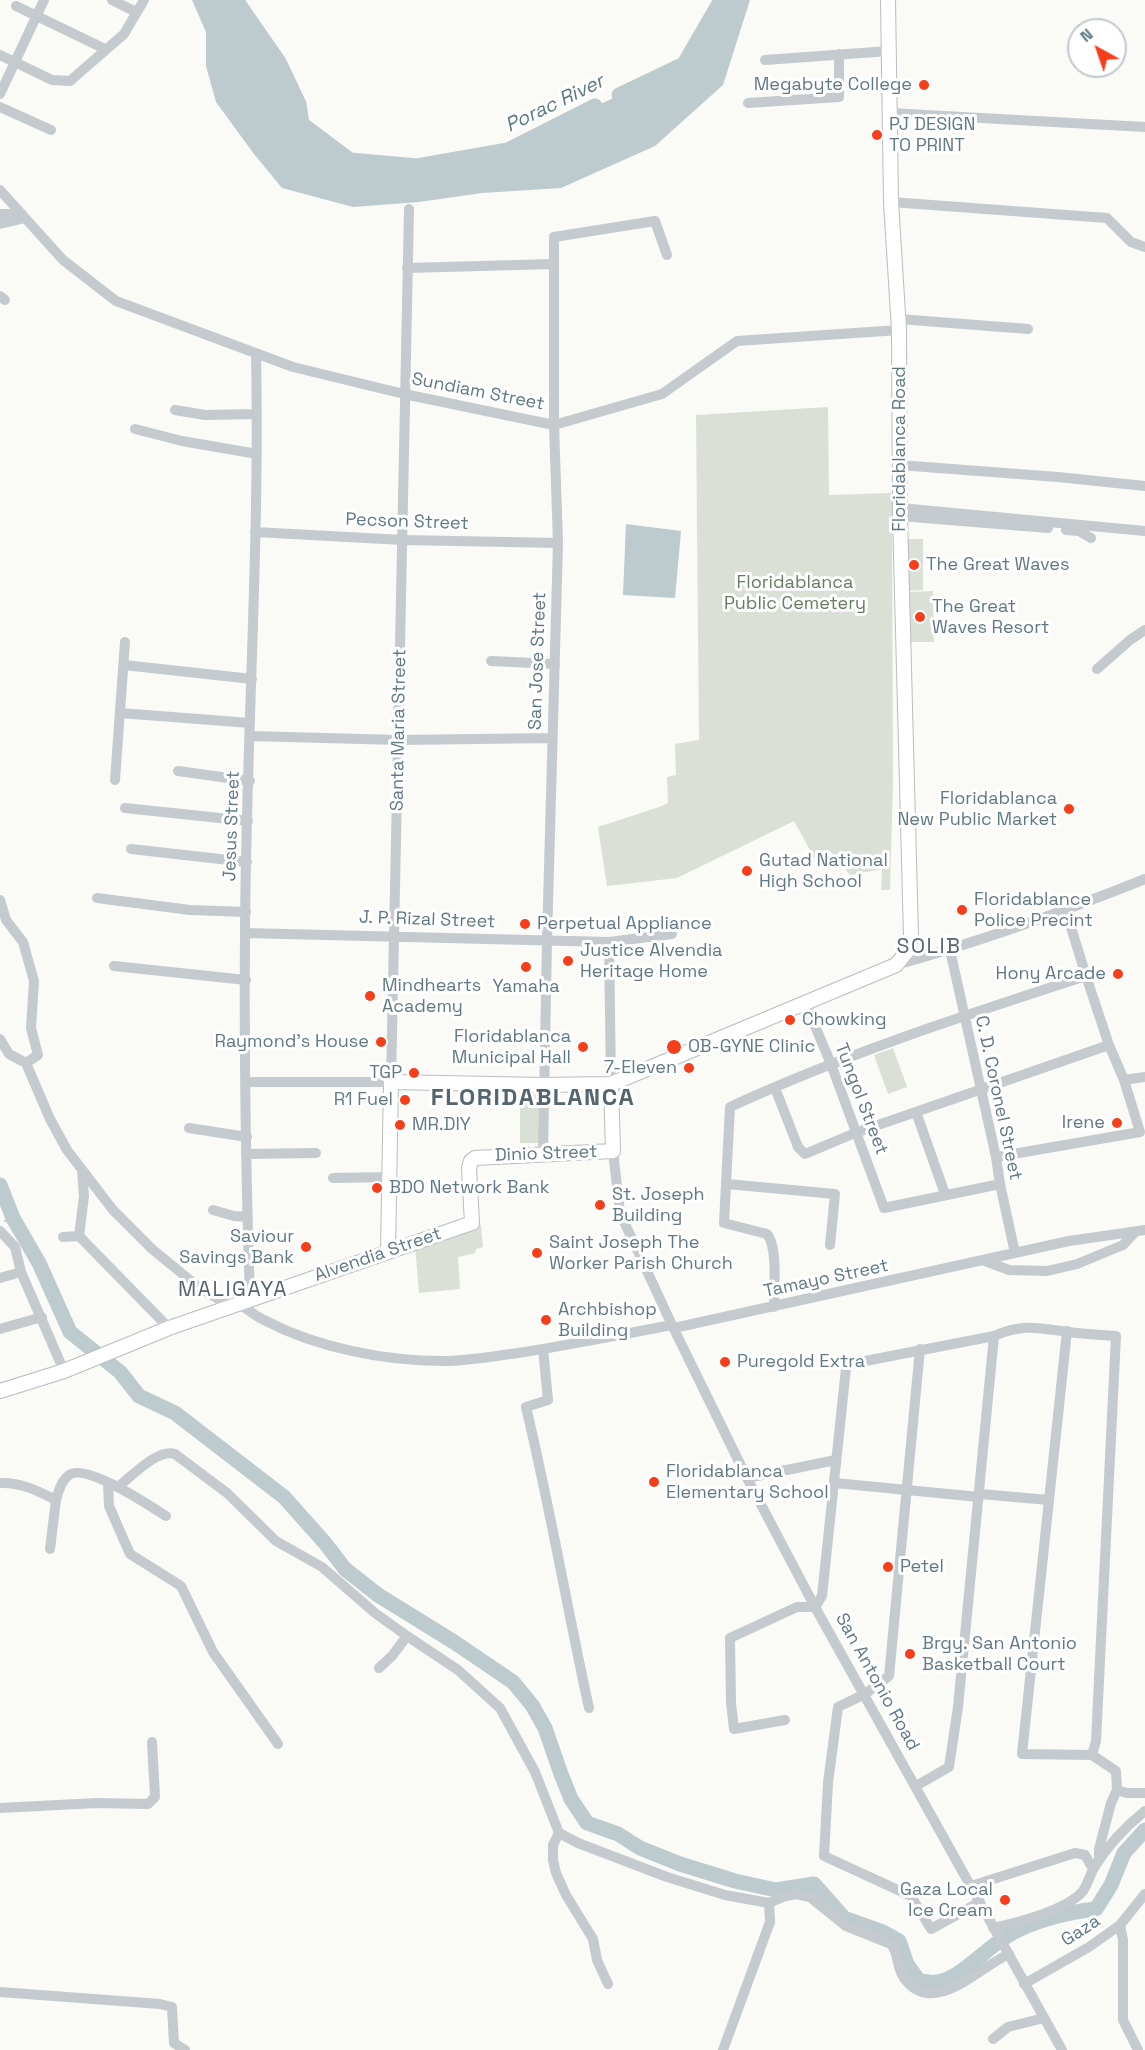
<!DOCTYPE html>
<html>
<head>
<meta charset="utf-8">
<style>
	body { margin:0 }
	#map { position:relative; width:1145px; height:2050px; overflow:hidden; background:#fafaf7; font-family:"Space Grotesk",sans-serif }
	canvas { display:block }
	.north { position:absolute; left:1067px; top:18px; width:60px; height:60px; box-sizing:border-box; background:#fff; border:2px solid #c0c9ce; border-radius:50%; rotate:320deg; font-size:16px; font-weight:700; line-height:24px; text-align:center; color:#617885 }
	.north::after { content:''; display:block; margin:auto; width:21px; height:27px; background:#f63e1b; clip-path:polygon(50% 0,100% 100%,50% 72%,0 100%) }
</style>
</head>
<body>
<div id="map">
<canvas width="1145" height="2050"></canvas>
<div class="north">N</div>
</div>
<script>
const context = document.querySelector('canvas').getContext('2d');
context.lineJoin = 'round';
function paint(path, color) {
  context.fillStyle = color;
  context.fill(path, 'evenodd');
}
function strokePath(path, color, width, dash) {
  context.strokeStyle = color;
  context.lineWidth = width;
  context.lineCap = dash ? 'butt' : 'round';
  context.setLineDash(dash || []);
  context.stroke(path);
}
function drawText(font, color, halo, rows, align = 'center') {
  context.font = font + ' "Space Grotesk",sans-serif';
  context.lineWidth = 6;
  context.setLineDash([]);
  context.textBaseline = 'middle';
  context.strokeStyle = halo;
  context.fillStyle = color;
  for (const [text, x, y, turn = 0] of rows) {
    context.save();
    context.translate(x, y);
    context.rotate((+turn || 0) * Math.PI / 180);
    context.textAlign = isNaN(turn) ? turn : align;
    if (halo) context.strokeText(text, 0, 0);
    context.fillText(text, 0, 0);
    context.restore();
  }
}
paint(new Path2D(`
	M828,407L829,495L892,493L893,782L890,890H881L882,869L850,875L831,852L817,863L794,821L677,878L607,886L598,827L662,806L668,803L667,777L676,775L675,744L699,740L696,415Z
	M905,539H923V590L906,591Z
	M933,591L934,642H908L907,592Z
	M893,1048L907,1087L888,1094L874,1055Z
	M520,1092H544V1143H520Z
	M481,1225L483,1247L476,1249L475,1253L458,1257L460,1289L419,1293L415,1244Z`), '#dae0d6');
paint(new Path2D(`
	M192,0H242L244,13L279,62L302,124L330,152L370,169L457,163L528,145L579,114L674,70L699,44L717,0H750L723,85L655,146L561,188L482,193L419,202L353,207L282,188L254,154L216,102L206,66V32Z
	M626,524L681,531L675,598L623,595Z`), '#bdcace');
strokePath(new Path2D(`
	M5,1221L13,1218`), '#bdcace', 2);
strokePath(new Path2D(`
	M236,0L279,62L299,104L302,124L350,160L417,166L508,150L595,106
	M619,95L684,64L721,0
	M0,1185L13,1218L39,1263L70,1332L120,1372L139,1396L175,1413L284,1497L325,1543L345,1569L378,1595L454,1642L513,1682L532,1705L545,1728L561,1774L571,1799L587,1823L618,1834L640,1848L680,1864L735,1881L776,1890L814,1884L844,1918L883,1932L899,1941L907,1964L919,1981C925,1981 932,1983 938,1982C959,1979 985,1950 1004,1938C1028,1922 1068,1912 1096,1909L1111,1885L1124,1853L1145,1830`), '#bdcace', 15);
const major = new Path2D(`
	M388,1251L391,1082L543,1085L611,1084L896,965L908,950L911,936L900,516L899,330L891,202L888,0
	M0,1391L64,1371L169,1328L472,1223L469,1168L471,1161L475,1158L613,1151L611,1084`);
strokePath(major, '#b7bdc1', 16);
strokePath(new Path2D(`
	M112,0L136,12
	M16,6L105,49
	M0,55L52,80L70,81L124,34L144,0
	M765,60L889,51
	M0,94L44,0
	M748,103L839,97V54
	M0,107L51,130
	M890,113L1145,127
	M0,190L63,260L116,301L293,367L404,394L554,425L662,394L737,341L899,330
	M891,202L1107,218L1131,242L1145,247
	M0,214H22
	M0,224L25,218
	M407,268L553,264
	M0,296L5,300
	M899,319L1028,329
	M175,410L205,415L257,414
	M135,429L182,441L257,454
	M899,465L1058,477L1145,486
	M900,508L1145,531
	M900,516L1048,528
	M1066,530L1079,531L1091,538
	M255,532L403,540L558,543
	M491,661L555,664
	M124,665L252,679
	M1097,669L1130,640L1145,630
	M120,713L250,723
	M250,736L399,740L552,738
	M178,771L250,781
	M115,780L125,642
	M125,808L248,821
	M131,849L247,862
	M97,898L190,910L246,912
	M0,900L6,920L23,942L34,981L31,1028L38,1055L26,1063
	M245,933L609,942L672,934
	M609,942L611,1084
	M950,950L996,1157L1000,1184L1015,1253
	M896,965C981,941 1063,912 1145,879
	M114,966L246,980
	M805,1002L831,1064L884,1208L1000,1184
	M0,1039L9,1054L26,1063L50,1119L67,1150L113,1210L152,1249L196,1285L231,1307
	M1124,1080L1145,1077
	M245,1082H391L409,209
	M775,1088L798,1147L805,1154L855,1133L1109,1045
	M916,1112L945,1194
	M189,1128L247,1137
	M613,1151L620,1213L672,1325L747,1478L815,1607L1062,2050
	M246,1154L316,1153
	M543,1154L547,940L558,543L554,425V237L655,221L667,255
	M996,1157L1140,1132L1124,1080L1109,1045L1086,976L1066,911
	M333,1178L390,1177
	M727,1184L835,1194L830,1245
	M213,1210L234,1216L248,1217
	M0,1231L15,1247L21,1272L64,1371
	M79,1236L84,1196L82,1170
	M63,1237L79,1236L169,1328
	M985,1261L1009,1270L1047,1271L1077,1264L1123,1245L1135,1232
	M0,1278L21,1272
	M250,1299C246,1178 244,1055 245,934C246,740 260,547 256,354
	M240,1304C248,1310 257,1317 266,1321C318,1348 385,1361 443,1361C465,1361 488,1357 511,1354C565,1346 618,1335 672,1325
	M774,1307C774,1290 778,1247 767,1234L724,1223L730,1107C845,1054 966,1015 1086,976
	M674,1328L1069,1241L1145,1230
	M0,1329L42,1317
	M543,1349L548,1400L526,1407C550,1507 567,1608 589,1708
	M920,1349L889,1676L865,1694L838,1707L828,1783L824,1856L911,1896L931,1929L980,1902
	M747,1478L836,1460
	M0,1483C21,1482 38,1491 56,1500C58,1492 62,1480 69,1475C86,1463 150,1506 166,1516
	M108,1483L109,1506L130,1554L181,1586L213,1652L278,1744
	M835,1483L979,1497
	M118,1487C132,1476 158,1448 175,1454L227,1493L276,1541L322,1567L375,1613L407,1636
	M980,1494L1049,1500
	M50,1549L56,1500
	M379,1668L392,1656L407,1636L458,1670L500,1708L535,1772L559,1833L578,1843L667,1877L725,1895L769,1903L783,1897L796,1894L810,1897L846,1926L891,1944C899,1954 896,1967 904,1978C933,2018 978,1968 1009,1954
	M785,1720L734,1729L731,1703L730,1638L797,1607H815L822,1596L846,1368L849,1364L855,1363L994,1336C1022,1323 1040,1328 1068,1332C1084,1334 1100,1335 1116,1336L1096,1741L1092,1755L1022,1754L1067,1331
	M1092,1755L1116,1771L1117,1790L1111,1803L1099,1849V1859
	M916,1786L949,1767L958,1707L994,1336
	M1117,1790L1127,1793H1145
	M0,1808L97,1803L148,1804L155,1797L152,1742
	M559,1833L553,1845V1860L556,1873L566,1895L593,1939L597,1960L608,1984
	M971,1886L1075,1853L1085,1855L1093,1869
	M1120,1925L1123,1940V2020L1138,2050
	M993,1928C1017,1923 1067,1910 1083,1891C1088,1884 1090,1874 1095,1866C1109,1844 1125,1827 1145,1811
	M1024,1984L1089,1947L1120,1925L1145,1894
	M0,1992L160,2004L172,2007L174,2043L185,2050
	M993,2039L1008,2027L1044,2018
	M723,2050L770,1922L769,1903`), '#c4cacd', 10);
strokePath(major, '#fff', 14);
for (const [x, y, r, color] of [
	[924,85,6,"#f63e1b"],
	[877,135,6,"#f63e1b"],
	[914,565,6,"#f63e1b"],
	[920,617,6,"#f63e1b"],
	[1069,809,6,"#f63e1b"],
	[747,871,6,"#f63e1b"],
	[962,910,6,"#f63e1b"],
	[525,924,6,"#f63e1b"],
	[568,961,6,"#f63e1b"],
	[526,967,6,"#f63e1b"],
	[1118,974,6,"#f63e1b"],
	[370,996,6,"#f63e1b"],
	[790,1020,6,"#f63e1b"],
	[381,1042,6,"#f63e1b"],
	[583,1047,6,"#f63e1b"],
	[674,1047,8,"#f63e1b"],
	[689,1068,6,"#f63e1b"],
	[414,1073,6,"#f63e1b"],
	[405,1100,6,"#f63e1b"],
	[1117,1123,6,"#f63e1b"],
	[400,1125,6,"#f63e1b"],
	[377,1188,6,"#f63e1b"],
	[600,1205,6,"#f63e1b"],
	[306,1247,6,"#f63e1b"],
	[537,1253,6,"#f63e1b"],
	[546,1320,6,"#f63e1b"],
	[725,1362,6,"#f63e1b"],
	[654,1482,6,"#f63e1b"],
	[888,1567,6,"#f63e1b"],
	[910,1654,6,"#f63e1b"],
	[1005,1900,6,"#f63e1b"]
]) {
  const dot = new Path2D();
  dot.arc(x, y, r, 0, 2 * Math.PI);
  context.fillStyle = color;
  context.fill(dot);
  strokePath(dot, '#fff', 2);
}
drawText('18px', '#617885', '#fff', [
	["Megabyte College",912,85,"right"],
	["PJ DESIGN",889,125],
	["TO PRINT",889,146],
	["The Great Waves",926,565],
	["The Great",932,607],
	["Waves Resort",932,628],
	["Floridablanca",1057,799,"right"],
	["New Public Market",1057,820,"right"],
	["Gutad National",759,861],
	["High School",759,882],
	["Floridablance",974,900],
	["Police Precint",974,921],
	["Perpetual Appliance",537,924],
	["Justice Alvendia",580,951],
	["Heritage Home",580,972],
	["Hony Arcade",1106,974,"right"],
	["Mindhearts",382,986],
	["Academy",382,1007],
	["Yamaha",526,987,"center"],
	["Chowking",802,1020],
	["Floridablanca",571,1037,"right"],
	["Municipal Hall",571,1058,"right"],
	["Raymond's House",369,1042,"right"],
	["OB-GYNE Clinic",688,1047],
	["7-Eleven",677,1068,"right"],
	["TGP",402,1073,"right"],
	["R1 Fuel",393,1100,"right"],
	["Irene",1105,1123,"right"],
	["MR.DIY",412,1125],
	["BDO Network Bank",389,1188],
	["St. Joseph",612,1195],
	["Building",612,1216],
	["Saviour",294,1237,"right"],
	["Savings Bank",294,1258,"right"],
	["Saint Joseph The",549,1243],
	["Worker Parish Church",549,1264],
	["Archbishop",558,1310],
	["Building",558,1331],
	["Puregold Extra",737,1362],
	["Floridablanca",666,1472],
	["Elementary School",666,1493],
	["Petel",900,1567],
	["Brgy. San Antonio",922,1644],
	["Basketball Court",922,1665],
	["Gaza Local",993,1890,"right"],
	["Ice Cream",993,1911,"right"]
], 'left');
drawText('18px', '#617885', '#fff', [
	["Sundiam Street",478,392,11],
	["Floridablanca Road",900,449,-90],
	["Pecson Street",407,522,2],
	["San Jose Street",538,661,-88],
	["Santa Maria Street",399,730,-89],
	["Jesus Street",232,826,-88],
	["J. P. Rizal Street",427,920,2],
	["C. D. Coronel Street",998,1098,78],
	["Tungol Street",861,1099,69],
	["Dinio Street",546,1154,-2],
	["Alvendia Street",378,1255,-19],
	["Tamayo Street",826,1279,-12],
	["San Antonio Road",877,1682,61],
	["Gaza",1081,1931,-33]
]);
drawText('18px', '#687c61', '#fff', [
	["Floridablanca",795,583],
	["Public Cemetery",795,604]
]);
drawText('italic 20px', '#5d787e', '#fff', [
	["Porac River",555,104,-26]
]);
context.letterSpacing = '1.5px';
drawText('21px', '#546570', '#fff', [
	["SOLIB",929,947],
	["MALIGAYA",233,1290]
]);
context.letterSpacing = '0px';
context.letterSpacing = '1.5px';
drawText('bold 24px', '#546570', '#fff', [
	["FLORIDABLANCA",533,1098]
]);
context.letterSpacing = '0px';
</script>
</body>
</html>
